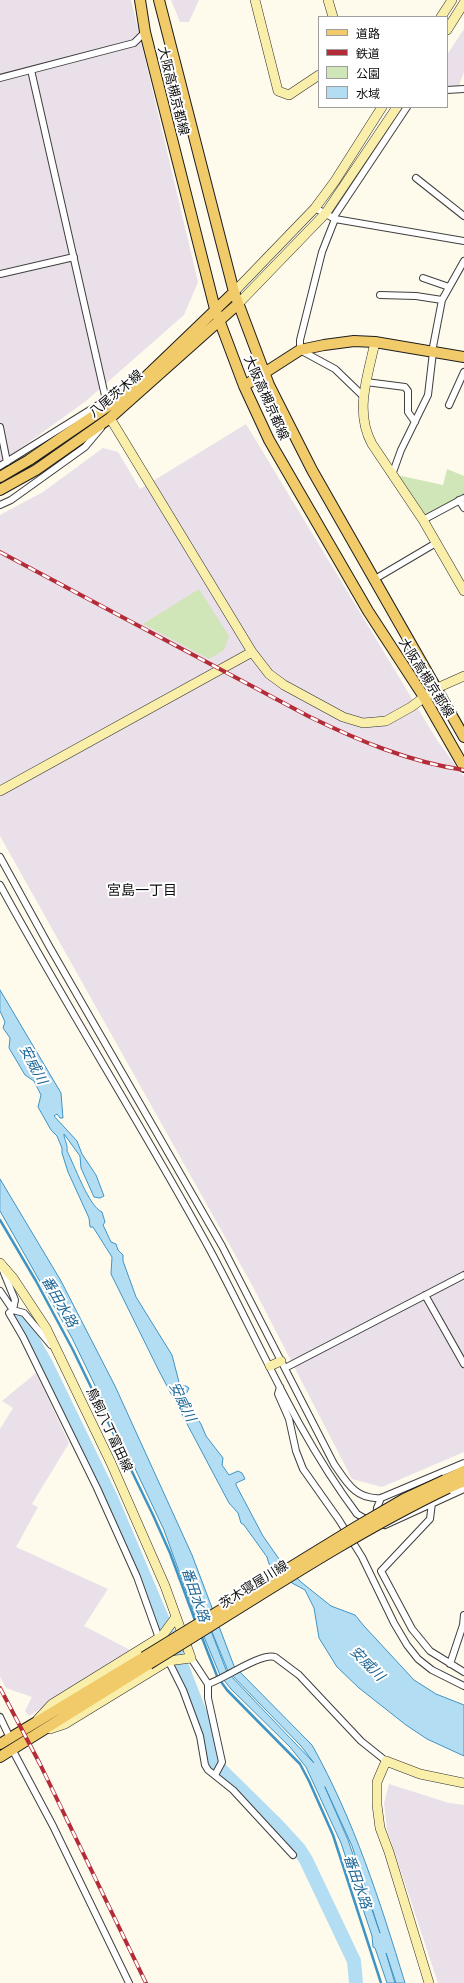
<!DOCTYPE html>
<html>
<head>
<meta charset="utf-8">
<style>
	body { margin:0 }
	#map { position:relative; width:464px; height:1983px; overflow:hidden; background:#fefaec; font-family:"Roboto Serif","Noto Sans JP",serif }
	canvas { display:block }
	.legend { position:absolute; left:318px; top:16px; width:130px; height:92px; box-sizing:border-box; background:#fff; border:1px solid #9e9e9e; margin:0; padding:5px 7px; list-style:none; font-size:12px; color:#0c0c0c }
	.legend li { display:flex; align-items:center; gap:8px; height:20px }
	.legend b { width:20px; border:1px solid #9e9e9e }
</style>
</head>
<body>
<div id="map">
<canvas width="464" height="1983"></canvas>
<ul class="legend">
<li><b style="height:5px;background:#f1cb69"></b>道路</li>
<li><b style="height:5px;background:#b42c38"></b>鉄道</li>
<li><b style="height:11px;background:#d1e6b8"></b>公園</li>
<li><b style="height:11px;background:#b3ddf2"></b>水域</li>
</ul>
</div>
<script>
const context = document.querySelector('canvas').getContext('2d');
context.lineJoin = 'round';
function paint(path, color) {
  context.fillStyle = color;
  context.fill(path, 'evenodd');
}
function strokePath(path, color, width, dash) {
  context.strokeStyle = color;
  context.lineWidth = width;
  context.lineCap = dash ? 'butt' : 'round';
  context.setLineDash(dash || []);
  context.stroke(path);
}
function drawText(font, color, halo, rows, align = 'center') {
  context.font = font + ' "Roboto Serif","Noto Sans JP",serif';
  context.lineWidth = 4;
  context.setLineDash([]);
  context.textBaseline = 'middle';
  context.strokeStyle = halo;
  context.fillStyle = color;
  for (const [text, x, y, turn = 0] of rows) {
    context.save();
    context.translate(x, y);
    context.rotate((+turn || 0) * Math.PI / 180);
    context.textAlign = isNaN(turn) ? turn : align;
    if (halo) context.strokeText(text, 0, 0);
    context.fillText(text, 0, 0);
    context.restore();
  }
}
paint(new Path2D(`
	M0,0H131L198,282L184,315L86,401L0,463Z
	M171,0H199L189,22H180Z
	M464,29V72L458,88H447V55Z
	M246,424L437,740L464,777V1452L382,1487L352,1479L252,1285L0,836V515L43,492L103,448L118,452L140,489Z
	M36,1373L69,1443L32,1504L38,1507L16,1547L108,1589L84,1626L130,1650L29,1716L25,1711L32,1697L6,1688L0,1677V1429L13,1408L2,1401Z
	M389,1784L449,1803L464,1805V1983H438L387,1829L384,1803Z`), '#e9e0ea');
paint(new Path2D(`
	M447,469L464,476V494L429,516L424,515L397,475L443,485Z
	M199,589L229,636L224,650L209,659L143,624Z`), '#d1e6b8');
const water = new Path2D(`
	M0,990L61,1093L63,1118H60L57,1114L54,1116L77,1141L82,1154L96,1175L104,1196L100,1198L94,1197L81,1168L80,1156L64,1134C64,1140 68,1144 67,1151C74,1164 89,1207 102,1212L105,1222L103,1225L111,1242L116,1244L118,1250L123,1255V1261L136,1297L172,1355L180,1386H186L189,1388L184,1399L201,1424L206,1436L223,1458L222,1465L229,1475L238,1471L242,1473L245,1479L236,1483V1485L263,1536L279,1559L301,1582L331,1606L355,1615L364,1626L414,1680L436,1694L464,1705V1756L427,1739L406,1725L359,1688L337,1667L319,1638L314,1608L305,1590L292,1583L269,1564L267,1557L244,1525L241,1523L238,1513L229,1503L159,1371L111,1274L112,1257L93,1227H90L89,1218L68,1172L62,1153V1148L57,1136L51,1130L38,1107L41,1095L34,1081L25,1075L9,1048L10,1038L3,1028L5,1022L0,1011Z
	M0,1179L61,1281L115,1386L192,1555L234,1666L312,1745C354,1820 380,1901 405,1983H396L386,1953L395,1983H387L375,1948L373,1947L372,1936L341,1843L306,1767L290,1747L231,1689L220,1675L194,1613L164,1530L131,1460L72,1338L0,1211ZM203,1610L228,1671L301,1746L314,1763L227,1672ZM325,1787L352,1846L380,1933L348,1840Z`);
paint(water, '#b3ddf2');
strokePath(water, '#3f94c5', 1);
strokePath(new Path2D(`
	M0,1220L36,1281L73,1350L153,1515L170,1553L196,1623
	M201,1635L217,1676L227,1690L300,1764L309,1781L333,1835L381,1983`), '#3f94c5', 2.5);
strokePath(new Path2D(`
	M19,1316L46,1364L111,1498L177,1654L202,1718L210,1752L216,1765L277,1825L299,1849L306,1860L354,1961L356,1983`), '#b3ddf2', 14);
const street = new Path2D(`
	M0,78L134,43L145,32
	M447,90L464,89
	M416,178L464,216
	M315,208L335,219L464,241
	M333,218L407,107
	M335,219L322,252L300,340V350L335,369L363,396
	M0,274L74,257
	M423,278L449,287
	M380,295L416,296L442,300
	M432,352L442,300L464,261
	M366,382L405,387L408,391V412L415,422
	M449,405L464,372
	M0,427L7,462
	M0,466L106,400L31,70
	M392,475L401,450L428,395L433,352
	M459,500L464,508
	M0,505L11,500L85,447L101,428
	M423,520L464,498
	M375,579L436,543
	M0,857L49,946L222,1246L334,1464C347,1483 356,1500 381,1498L464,1463
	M0,885C67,1008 143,1127 210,1250C258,1339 296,1433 357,1514L369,1521
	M2,1268L15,1300L13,1310L9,1313L23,1337L97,1488L137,1577L160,1641
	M0,1291L13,1310L24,1313L51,1345
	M425,1295L464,1364
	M285,1368L464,1275
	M280,1387L278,1394L289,1419L296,1451L303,1469L339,1520L362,1557L394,1623L407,1645L418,1659L432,1670L464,1686
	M432,1503L430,1519L381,1571L412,1629L430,1651L464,1672
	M376,1517L377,1508L381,1498
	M385,1525L464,1489
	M167,1658L183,1690L200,1736L205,1765L208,1770L233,1790L293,1855
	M191,1658L208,1684C224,1679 260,1653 275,1657L299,1675L361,1741L386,1761
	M450,1664L463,1625L464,1615
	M208,1684V1698L222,1762L215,1775
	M0,1717L10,1738
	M12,1749L53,1826L129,1983`);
const secondary = new Path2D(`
	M255,0L278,91L289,95L319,75
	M328,0L333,17
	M441,17L452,0
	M447,30L464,3
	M234,292L315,208L335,181L382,107
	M238,304L325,214L397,107
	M375,342C368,376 354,411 372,444L423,520L464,591
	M110,418L252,652L269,674L284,685L343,717L363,723L386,721L411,707L437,688L464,676
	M0,791L252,652
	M0,1263L13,1278L46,1328L111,1463L165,1586L191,1658L168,1661L65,1724L50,1729
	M270,1366L281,1361
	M38,1719L52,1704L162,1636L176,1617
	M429,1983L389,1852L380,1828L377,1805V1782L386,1761L420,1774L464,1783`);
const primary = new Path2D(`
	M140,0L145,32L215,309L244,386L269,440L368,611L424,697L464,767
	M159,0L234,292L269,385L312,470L464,737
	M244,386L300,350L324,345L354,341L375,342L464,357
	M0,477L29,460L133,389L234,292
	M0,490L36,470L110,418L238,304
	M445,1480L464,1471
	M448,1488L464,1481
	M0,1744L144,1657
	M0,1757L149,1664`);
strokePath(street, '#3f3f3f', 8);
strokePath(secondary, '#2e2e2e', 10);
strokePath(primary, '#1d1d1d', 12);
strokePath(street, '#fff', 6);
strokePath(secondary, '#faefaa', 9);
strokePath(primary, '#f1cb69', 10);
const rail = new Path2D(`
	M0,552L308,716C357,740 409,762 464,770
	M0,1688L40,1764L146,1983`);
strokePath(rail, '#b42c38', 4);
strokePath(rail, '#fff', 2.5, [8]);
const primaryBridge = new Path2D(`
	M144,1657L356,1527L404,1499L445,1480
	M149,1664C248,1604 344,1538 448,1488`);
strokePath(primaryBridge, '#1d1d1d', 12, []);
strokePath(primaryBridge, '#f1cb69', 10);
drawText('13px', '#0c0c0c', '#fff', [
	["大阪高槻京都線",173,91,76],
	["八尾茨木線",116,394,-40],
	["大阪高槻京都線",266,398,66],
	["大阪高槻京都線",426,678,58],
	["鳥飼八丁富田線",109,1430,65],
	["茨木寝屋川線",254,1585,-32]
]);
drawText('14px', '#0c0c0c', '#fff', [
	["宮島一丁目",142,891]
]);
drawText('italic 14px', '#1d6696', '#fff', [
	["安威川",33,1065,62],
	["番田水路",59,1302,60],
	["安威川",182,1402,64],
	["番田水路",195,1595,71],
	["安威川",367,1664,45],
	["番田水路",357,1882,71]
]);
</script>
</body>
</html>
